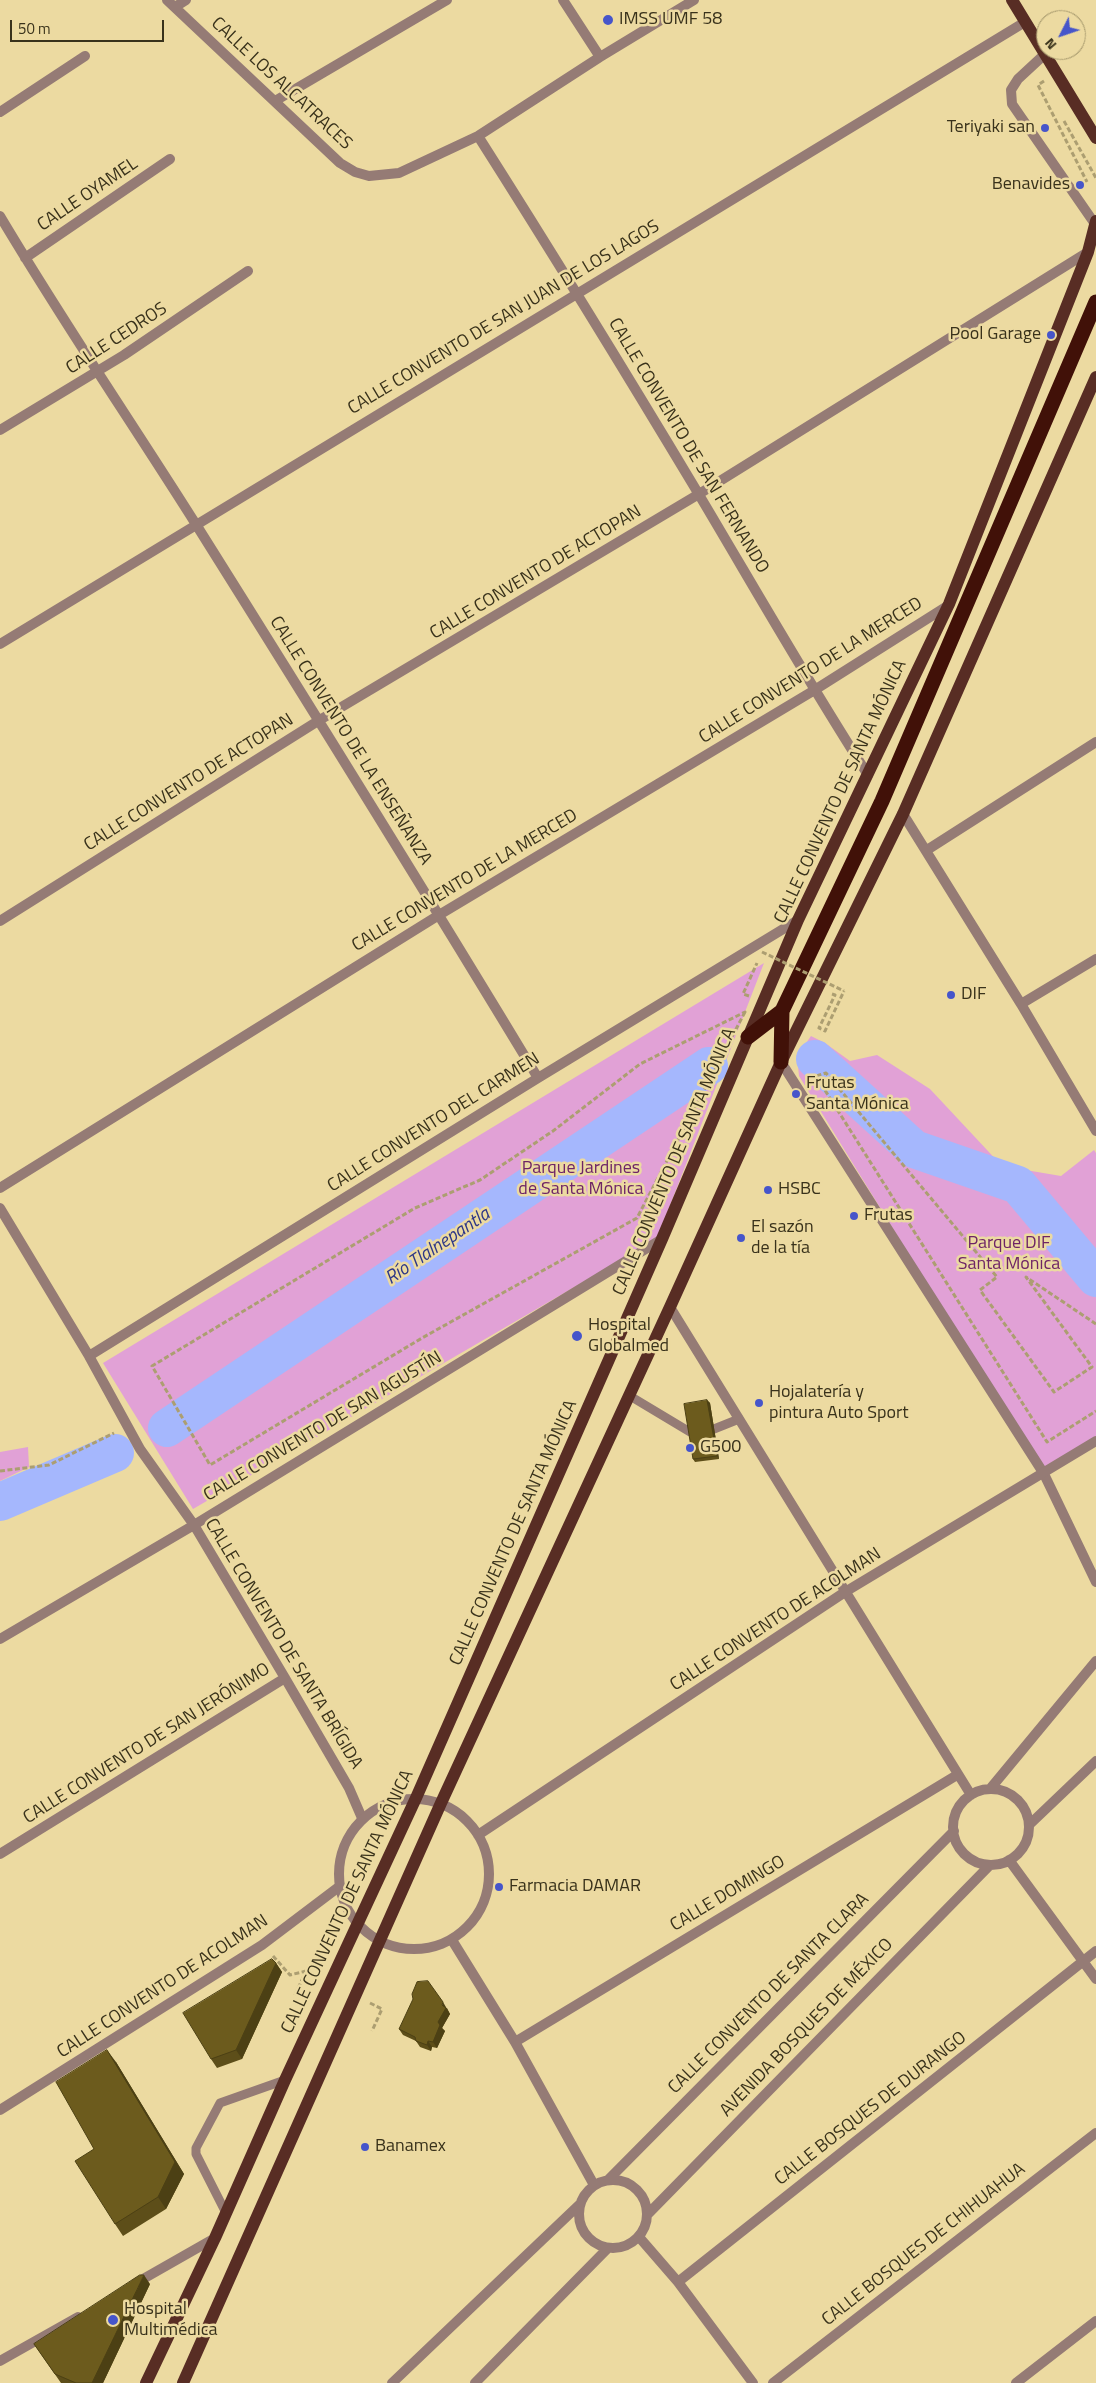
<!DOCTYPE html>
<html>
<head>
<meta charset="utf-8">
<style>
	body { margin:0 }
	#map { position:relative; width:1096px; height:2383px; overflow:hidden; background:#ecdaa1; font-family:"Titillium Web",sans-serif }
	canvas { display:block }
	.north { position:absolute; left:1036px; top:10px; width:50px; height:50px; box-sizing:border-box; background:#ecdaa1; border:1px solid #a4976b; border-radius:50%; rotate:229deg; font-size:14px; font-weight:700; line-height:20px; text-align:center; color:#39321b }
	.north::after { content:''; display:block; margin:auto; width:18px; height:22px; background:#4655ca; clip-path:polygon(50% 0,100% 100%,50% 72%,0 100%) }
	.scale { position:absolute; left:10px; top:20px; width:154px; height:22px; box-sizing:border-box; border:2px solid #39321b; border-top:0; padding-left:6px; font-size:15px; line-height:18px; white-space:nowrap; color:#39321b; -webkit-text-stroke:4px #ecdaa1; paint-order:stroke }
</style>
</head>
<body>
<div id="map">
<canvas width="1096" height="2383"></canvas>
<div class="north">N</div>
<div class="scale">50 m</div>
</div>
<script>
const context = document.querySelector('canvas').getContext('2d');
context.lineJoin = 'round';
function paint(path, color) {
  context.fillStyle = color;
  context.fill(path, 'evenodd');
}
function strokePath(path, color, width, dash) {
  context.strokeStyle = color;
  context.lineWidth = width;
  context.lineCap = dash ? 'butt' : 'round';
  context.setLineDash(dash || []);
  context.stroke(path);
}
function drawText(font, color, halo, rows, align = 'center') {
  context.font = font + ' "Titillium Web",sans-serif';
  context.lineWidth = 5;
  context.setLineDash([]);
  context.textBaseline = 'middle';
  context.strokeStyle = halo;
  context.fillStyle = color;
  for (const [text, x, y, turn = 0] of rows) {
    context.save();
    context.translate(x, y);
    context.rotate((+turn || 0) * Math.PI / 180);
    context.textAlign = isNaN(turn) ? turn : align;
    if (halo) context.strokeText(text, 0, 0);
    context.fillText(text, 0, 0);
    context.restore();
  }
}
paint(new Path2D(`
	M764,963L657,1239L193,1509L103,1363Z
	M811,1036L825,1043L850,1061L877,1055L930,1089L1002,1166L1061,1176L1094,1150L1096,1153V1436L1044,1474L799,1076L797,1056Z
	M28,1447L29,1467L0,1481V1452Z`), '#e1a1d6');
strokePath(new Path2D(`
	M815,1059L914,1149L1018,1185L1096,1278
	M167,1428L709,1066
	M0,1502L115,1453`), '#a5b7fd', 38);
strokePath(new Path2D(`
	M1044,81L1038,85L1087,182
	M1064,121L1096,178
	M832,994L835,995L819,1028L825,1031L844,991
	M749,996L743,994L757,963
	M745,1012L637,1218L422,1338L210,1465L152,1366L415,1208L480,1180L553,1131L640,1064Z
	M1096,1324L1026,1277L1092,1367L1054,1392L980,1290L997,1277L826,1073L816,1076L1047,1442L1096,1411
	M0,1471L49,1465L114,1433
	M273,1956L290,1975L306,1971
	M295,1995L306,1971L317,1976
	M370,2003L382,2009L372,2031`), '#ac9e71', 3, [5, 2.5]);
strokePath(new Path2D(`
	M630,1396L690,1432
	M714,1429L739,1419
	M226,2213L196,2154V2148L220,2103L285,2080`), '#957b75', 9);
strokePath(new Path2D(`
	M167,0L340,163L355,172L369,176L399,173L478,136L600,57L694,0
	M563,0L600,57
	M175,7L186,0
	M1045,54L1018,79L1011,90L1012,104L1095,224
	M275,101L447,0
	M0,112L85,56
	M478,136C553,254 626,373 698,493C754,587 808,682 868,775
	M0,216C63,322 132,423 197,526C312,709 426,893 538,1078
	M25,258L170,159
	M0,430L124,355L248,271
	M0,644L1025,22
	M903,814L1021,1004L1096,1131
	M927,850L1096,742
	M0,921L318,721L699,494L1088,252
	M1021,1004L1096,959
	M781,1062L1044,1474L1096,1582
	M0,1188L439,915L813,691L949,605
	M0,1208L89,1356L140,1449L194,1525L285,1678L349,1788L362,1818
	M670,1307L971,1795
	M89,1356L538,1078L798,920
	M0,1639L194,1525L662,1239
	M990,1789L1096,1661
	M953 1827a38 38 0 1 1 76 0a38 38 0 1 1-76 0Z
	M1029,1825L1096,1761
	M0,1854L285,1678
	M1009,1860L1096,1979
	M452,1940L515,2042L594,2185
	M515,2042L957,1775
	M0,2110L262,1945L340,1886
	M579 2214a34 34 0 1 1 68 0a34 34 0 1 1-68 0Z
	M608,2180L954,1831
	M647,2215L990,1865
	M639,2237L678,2282L753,2383
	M678,2282L1096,1951
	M136,2283L215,2238
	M0,2361L78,2317
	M392,2383L580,2204
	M475,2383L608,2248
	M773,2383L1096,2133
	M1016,2383L1096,2321`), '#957b75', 10);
strokePath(new Path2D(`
	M339 1874a75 75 0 1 1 150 0a75 75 0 1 1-150 0Z
	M478,1835L845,1592L1096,1441`), '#957b75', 10);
strokePath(new Path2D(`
	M1012,0L1096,138
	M146,2383L215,2238L285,2080L416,1798L662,1239L798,920L949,604L1088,252L1096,221
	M183,2383L441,1803L670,1307L781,1062L903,814L1096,377`), '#582d24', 12);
strokePath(new Path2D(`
	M748,1037L782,1011
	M781,1062L782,1011L882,801L1096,302`), '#411108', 15);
strokePath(new Path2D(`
	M762,952L844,991`), '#ac9e71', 3, [5, 2.5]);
paint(new Path2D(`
	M707,1400L710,1403L719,1459L695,1462L693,1459Z
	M276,1963L282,1972L242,2059L217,2068L211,2059Z
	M447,2008L450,2014L442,2028L445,2031L437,2048L432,2047L431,2051L420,2047L416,2041L403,2035L399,2029Z
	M116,2062L184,2174L166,2209L123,2236L115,2224L94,2149Z
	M150,2284L103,2383H61L34,2344Z`), '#5d4e19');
paint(new Path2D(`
	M707,1400L710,1403L719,1459L717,1456Z
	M276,1963L282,1972L242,2059L236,2050Z
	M443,2002L450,2014L442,2028L445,2031L437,2048L433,2042Z
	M428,2041L432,2047L431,2051L427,2045Z
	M107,2050L116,2062L184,2174L166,2209L158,2197Z
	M144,2275L150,2284L103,2383H92Z`), '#4c4014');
const building = new Path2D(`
	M707,1400L717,1456L693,1459L684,1404Z
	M272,1959L276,1963L236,2050L211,2059L183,2013Z
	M428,1981L443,2002L442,2005L446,2008L438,2022L440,2025L433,2042L428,2041L427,2045L416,2041L415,2037L399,2029L413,1999L412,1994L417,1982Z
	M107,2050L175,2162L158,2197L115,2224L75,2161L94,2149L56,2082Z
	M140,2275H144L92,2383H76L55,2374L34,2344Z`);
paint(building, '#6c5b1d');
strokePath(building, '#4c4014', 1);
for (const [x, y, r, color] of [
	[608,20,6,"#4655ca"],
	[1045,128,5,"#4655ca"],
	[1080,185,5,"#4655ca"],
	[1051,335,5,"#4655ca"],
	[951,995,5,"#4655ca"],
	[796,1094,5,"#4655ca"],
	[768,1190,5,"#4655ca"],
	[854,1216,5,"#4655ca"],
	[741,1238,5,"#4655ca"],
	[577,1336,6,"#4655ca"],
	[759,1403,5,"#4655ca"],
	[690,1448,5,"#4655ca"],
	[499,1887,5,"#4655ca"],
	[365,2147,5,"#4655ca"],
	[113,2320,6,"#4655ca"]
]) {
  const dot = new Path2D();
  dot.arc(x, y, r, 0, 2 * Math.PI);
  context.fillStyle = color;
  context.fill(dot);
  strokePath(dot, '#ecdaa1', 2);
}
drawText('18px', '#39321b', '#ecdaa1', [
	["IMSS UMF 58",619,20],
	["Teriyaki san",1035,128,"right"],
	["Benavides",1070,185,"right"],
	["Pool Garage",1041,335,"right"],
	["DIF",961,995],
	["Frutas",806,1084],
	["Santa Mónica",806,1105],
	["HSBC",778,1190],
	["Frutas",864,1216],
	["El sazón",751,1228],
	["de la tía",751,1249],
	["Hospital",588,1326],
	["Globalmed",588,1347],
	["Hojalatería y",769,1393],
	["pintura Auto Sport",769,1414],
	["G500",700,1448],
	["Farmacia DAMAR",509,1887],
	["Banamex",375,2147],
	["Hospital",124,2310],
	["Multimédica",124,2331]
], 'left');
drawText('18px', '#39321b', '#ecdaa1', [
	["CALLE LOS ALCATRACES",281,84,43],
	["CALLE OYAMEL",88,195,-34],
	["CALLE CONVENTO DE SAN JUAN DE LOS LAGOS",504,318,-31],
	["CALLE CEDROS",117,339,-33],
	["CALLE CONVENTO DE SAN FERNANDO",688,446,59],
	["CALLE CONVENTO DE ACTOPAN",536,573,-31],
	["CALLE CONVENTO DE LA MERCED",811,671,-32],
	["CALLE CONVENTO DE LA ENSEÑANZA",350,741,58],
	["CALLE CONVENTO DE ACTOPAN",189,783,-32],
	["CALLE CONVENTO DE SANTA MÓNICA",841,792,-65],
	["CALLE CONVENTO DE LA MERCED",465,881,-31],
	["CALLE CONVENTO DEL CARMEN",434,1123,-32],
	["CALLE CONVENTO DE SANTA MÓNICA",675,1162,-67],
	["CALLE CONVENTO DE SAN AGUSTÍN",323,1427,-31],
	["CALLE CONVENTO DE SANTA MÓNICA",514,1533,-66],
	["CALLE CONVENTO DE ACOLMAN",776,1620,-33],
	["CALLE CONVENTO DE SANTA BRÍGIDA",283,1644,59],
	["CALLE CONVENTO DE SAN JERÓNIMO",147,1744,-32],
	["CALLE DOMINGO",728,1894,-31],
	["CALLE CONVENTO DE SANTA MÓNICA",348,1902,-65],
	["CALLE CONVENTO DE ACOLMAN",163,1987,-33],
	["CALLE CONVENTO DE SANTA CLARA",769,1994,-45],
	["AVENIDA BOSQUES DE MÉXICO",807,2028,-46],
	["CALLE BOSQUES DE DURANGO",871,2109,-38],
	["CALLE BOSQUES DE CHIHUAHUA",924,2245,-38]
]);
drawText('18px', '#6e2466', '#ecdaa1', [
	["Parque Jardines",581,1169],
	["de Santa Mónica",581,1190],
	["Parque DIF",1009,1244],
	["Santa Mónica",1009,1265]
]);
drawText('italic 19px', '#2d3787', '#ecdaa1', [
	["Río Tlalnepantla",438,1247,-34]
]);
</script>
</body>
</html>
